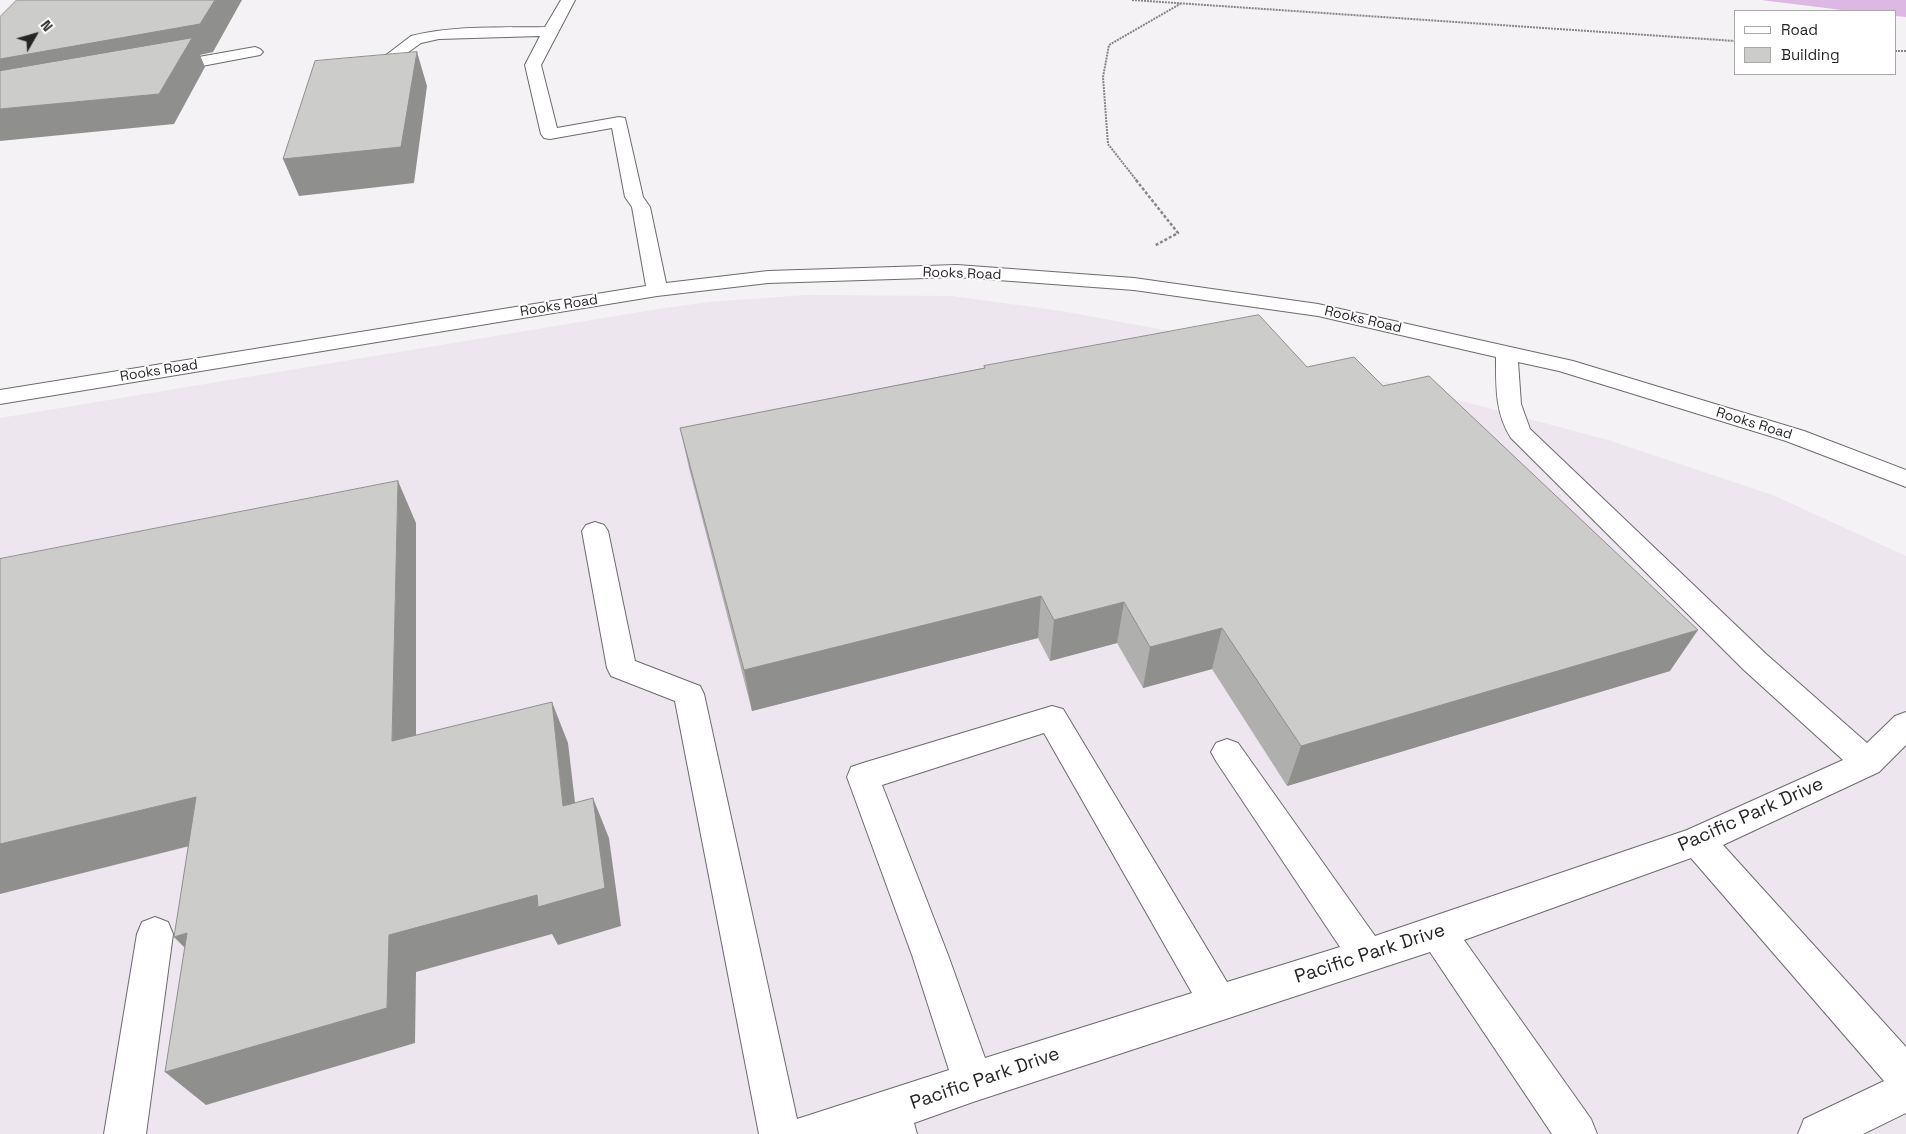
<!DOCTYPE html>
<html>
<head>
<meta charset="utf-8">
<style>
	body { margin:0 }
	#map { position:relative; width:1906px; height:1134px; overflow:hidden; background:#f4f2f4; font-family:"Space Grotesk",sans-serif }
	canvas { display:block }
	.legend { position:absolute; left:1734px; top:10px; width:162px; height:65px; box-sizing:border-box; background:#fff; border:1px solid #a9a8a9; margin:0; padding:6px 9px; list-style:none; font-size:15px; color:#272627 }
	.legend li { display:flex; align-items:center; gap:10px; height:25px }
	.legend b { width:25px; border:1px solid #a9a8a9 }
	.north { position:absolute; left:10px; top:10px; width:50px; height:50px; -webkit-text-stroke:4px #fff; paint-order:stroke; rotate:52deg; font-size:14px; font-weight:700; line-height:20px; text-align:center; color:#272627 }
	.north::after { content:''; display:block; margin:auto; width:18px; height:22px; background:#272627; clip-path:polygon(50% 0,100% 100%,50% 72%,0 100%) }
</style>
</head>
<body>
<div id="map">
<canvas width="1906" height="1134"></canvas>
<ul class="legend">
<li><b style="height:6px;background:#fff"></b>Road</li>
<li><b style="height:14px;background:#cccdca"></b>Building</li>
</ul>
<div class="north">N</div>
</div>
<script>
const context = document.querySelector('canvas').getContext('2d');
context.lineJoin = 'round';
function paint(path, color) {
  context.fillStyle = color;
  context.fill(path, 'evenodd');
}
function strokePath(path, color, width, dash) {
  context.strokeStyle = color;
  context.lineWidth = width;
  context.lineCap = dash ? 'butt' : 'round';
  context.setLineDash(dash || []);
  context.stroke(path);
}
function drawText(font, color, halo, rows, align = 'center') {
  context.font = font + ' "Space Grotesk",sans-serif';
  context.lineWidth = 4;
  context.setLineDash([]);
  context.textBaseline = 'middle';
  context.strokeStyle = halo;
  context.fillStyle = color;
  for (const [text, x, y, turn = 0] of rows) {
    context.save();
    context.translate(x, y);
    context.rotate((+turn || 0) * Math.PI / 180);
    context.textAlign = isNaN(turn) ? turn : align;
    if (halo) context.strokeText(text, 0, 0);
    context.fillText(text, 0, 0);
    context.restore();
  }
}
paint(new Path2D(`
	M805,295L952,296L1062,311L1271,350L1268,358L1406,386L1608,440L1775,496L1906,556V1134H0V418L658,309L708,302Z`), '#ede6ef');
paint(new Path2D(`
	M1761,0H1906V17L1895,16V11H1850Z`), '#ddb8e5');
const minor = new Path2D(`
	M561,0H575L541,65L557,128L619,117L625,118L643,197L650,207L666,283L768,271L957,265L1134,278L1318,304L1573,361L1804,431L1906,470V487L1786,441L1559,371L1518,362L1521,404L1530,429L1766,654L1867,743L1895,716L1906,712V745L1879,772L1723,845L1906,1047V1113L1863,1134H1798L1804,1119L1884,1081L1691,858L1464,940L1591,1119L1597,1134H1552L1430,952L973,1102L914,1123L917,1134H759L675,701L611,676L607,668L582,531L586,525L595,522L604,525L608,531L635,661L700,686L704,694L797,1119L949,1070L912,955L847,777L851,767L863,763L1052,706L1063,709L1227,982L1340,947L1216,761L1211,752L1216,743L1227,739L1238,743L1375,936L1687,830L1843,760L1744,670L1511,438C1495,413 1496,386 1496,357L1318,316L1134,290L957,277L768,283L657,296L0,404V390L646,286L632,207L625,197L612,128L550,139L544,138L541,134L525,65L540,36L439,39L421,43L386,68L381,70L373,65L411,36C454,25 501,28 545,27ZM1044,733L1192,993L985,1058L948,955L882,785Z
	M255,47L260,49L263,52L260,55L165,73L157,68L165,63Z
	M155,917L168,922L173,934L146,1134H104L137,934L142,922Z`);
strokePath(minor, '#6c6a6d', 2);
strokePath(new Path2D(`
	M1132,0L1735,41
	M1895,51H1906
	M1137,181L1108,144L1103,77L1109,45L1180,4`), '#878687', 2, [2, 1]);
strokePath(new Path2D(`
	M1136,180L1178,233L1154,246`), '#878687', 2.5, [3, 2]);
paint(minor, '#fff');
paint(new Path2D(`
	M984,366L1307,367L1670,671L1287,786L1212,669L1143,688L1117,643L1050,661L1038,638L752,711L689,468L680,428L984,368Z`), '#afb0ae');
paint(new Path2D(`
	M215,0H242L213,52L200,55L205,67L174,124L0,141V59Z
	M417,52L427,86L414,183L299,196L283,159Z
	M398,481L416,523V781L392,741Z
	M1041,596L1038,638L752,711L744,670Z
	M1124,602L1117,643L1050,661L1054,620Z
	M1222,628L1212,669L1143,688L1150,647Z
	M1698,630L1670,671L1287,786L1301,746Z
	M552,702L568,743L580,845L563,806Z
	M196,797L229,836L0,894V844Z
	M593,798L609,838L621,926L558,945L552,934L416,972L415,1043L206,1105L165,1072L389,935Z
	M187,933L210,973L174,937Z`), '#8f908d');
const building = new Path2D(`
	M17,0H215L200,24L0,59V17Z
	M192,38L159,94L0,109V71Z
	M417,52L401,147L283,159L315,61Z
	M1259,315L1307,367L1354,357L1383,386L1429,376L1698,630L1301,746L1222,628L1150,647L1124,602L1054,620L1041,596L744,670L680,428L985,368L984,366Z
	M398,481L392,741L552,702L563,806L593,798L605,888L538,907L537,895L389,935L387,1008L165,1072L187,933L174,937L196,797L0,844V559Z`);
paint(building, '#cccdca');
strokePath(building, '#8f908d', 1);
drawText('14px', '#272627', '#fff', [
	["Rooks Road",962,274,2],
	["Rooks Road",559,306,-9],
	["Rooks Road",1363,320,13],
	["Rooks Road",159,371,-9],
	["Rooks Road",1754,424,17]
]);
drawText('19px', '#272627', '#fff', [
	["Pacific Park Drive",1751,815,-24],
	["Pacific Park Drive",1370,954,-18],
	["Pacific Park Drive",985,1079,-19]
]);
</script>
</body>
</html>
